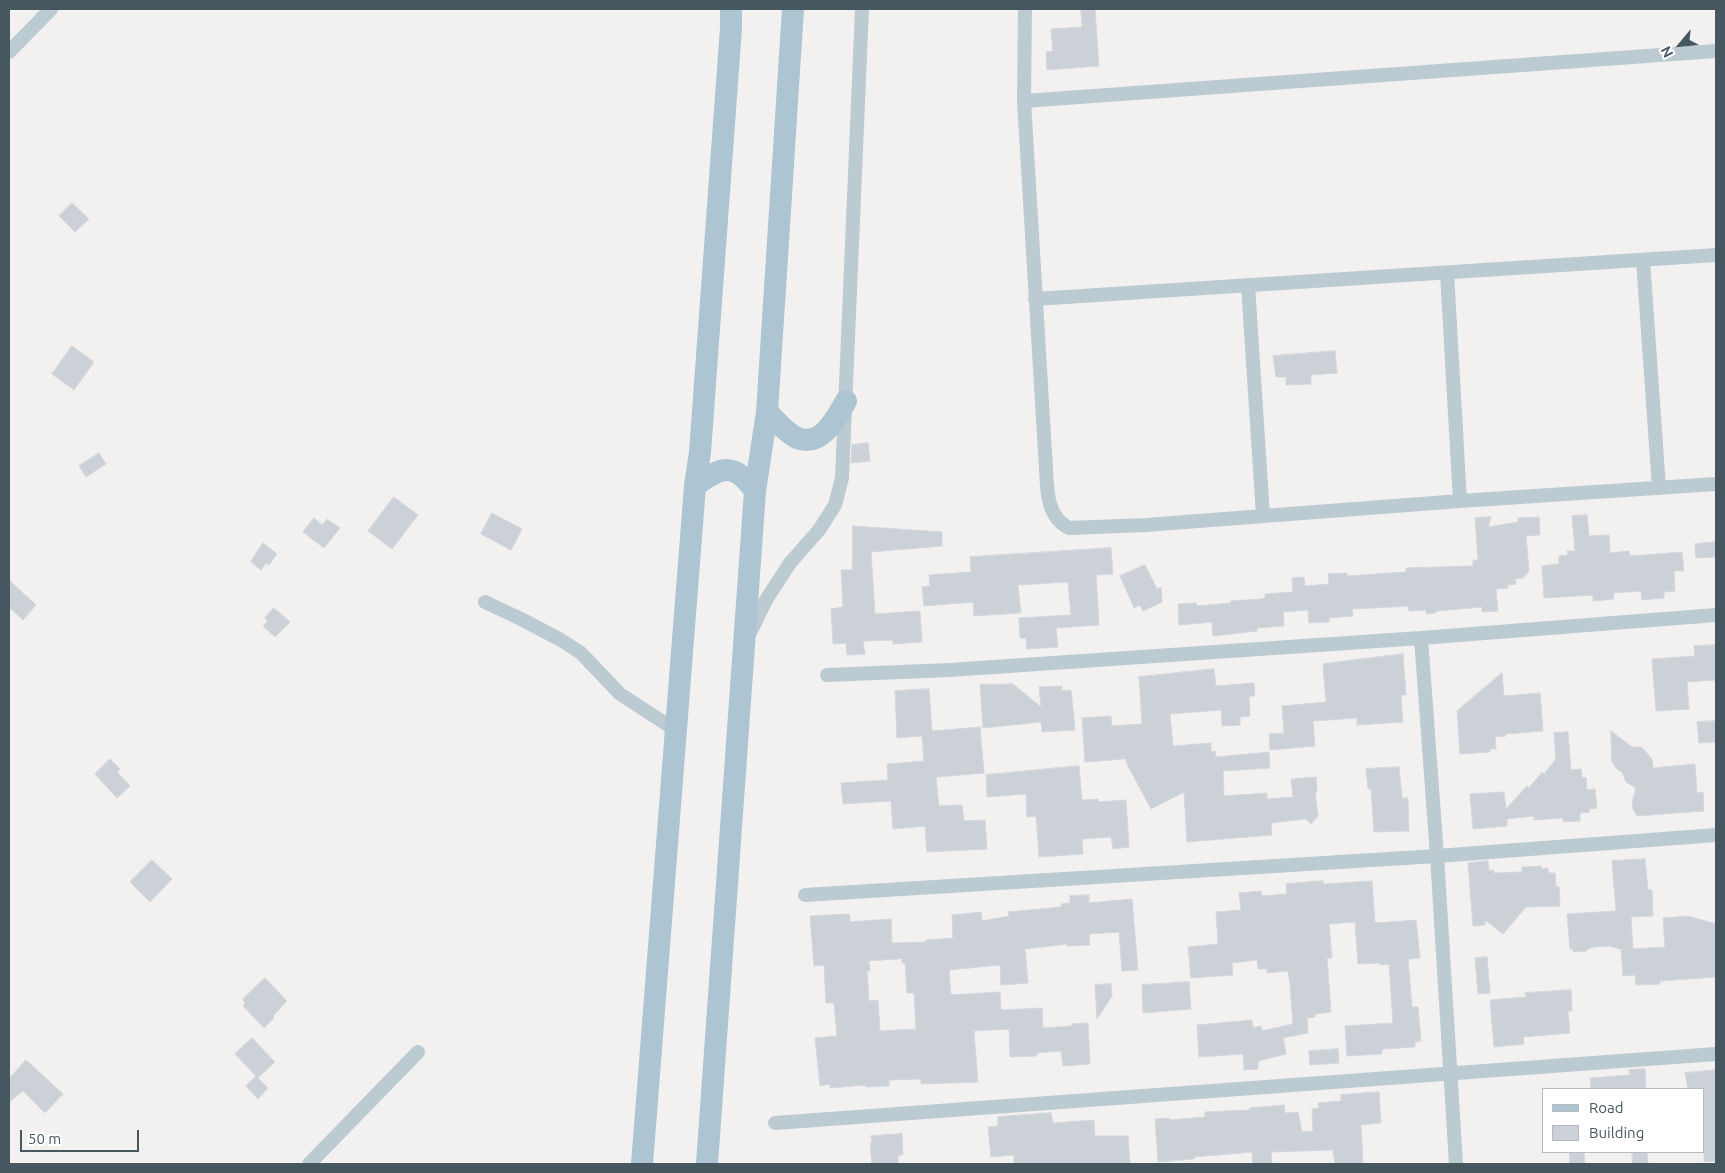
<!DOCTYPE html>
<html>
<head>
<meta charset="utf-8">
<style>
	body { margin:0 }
	#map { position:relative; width:1725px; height:1173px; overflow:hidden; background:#f3f0f0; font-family:Ubuntu,sans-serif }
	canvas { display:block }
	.frame { position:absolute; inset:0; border:10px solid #465760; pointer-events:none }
	.legend { position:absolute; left:1542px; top:1088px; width:162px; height:65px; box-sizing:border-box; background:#fff; border:1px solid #b5bcbf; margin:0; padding:6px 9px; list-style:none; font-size:15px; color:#465760 }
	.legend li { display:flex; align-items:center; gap:10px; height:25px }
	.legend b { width:25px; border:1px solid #b5bcbf }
	.north { position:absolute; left:1655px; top:20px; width:50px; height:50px; -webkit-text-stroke:4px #fff; paint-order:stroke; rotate:242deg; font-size:14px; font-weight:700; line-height:20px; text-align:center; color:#465760 }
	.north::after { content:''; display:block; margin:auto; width:18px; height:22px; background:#465760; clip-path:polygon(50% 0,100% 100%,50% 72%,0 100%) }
	.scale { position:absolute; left:20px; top:1130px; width:119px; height:22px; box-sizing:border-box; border:2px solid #465760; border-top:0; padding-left:6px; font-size:15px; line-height:18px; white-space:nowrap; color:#465760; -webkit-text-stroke:4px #fff; paint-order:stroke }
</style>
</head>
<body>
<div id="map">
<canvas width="1725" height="1173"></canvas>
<div class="frame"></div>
<ul class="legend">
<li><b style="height:6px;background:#adc4d2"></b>Road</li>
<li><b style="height:14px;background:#cbd1d6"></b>Building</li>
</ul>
<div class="north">N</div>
<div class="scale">50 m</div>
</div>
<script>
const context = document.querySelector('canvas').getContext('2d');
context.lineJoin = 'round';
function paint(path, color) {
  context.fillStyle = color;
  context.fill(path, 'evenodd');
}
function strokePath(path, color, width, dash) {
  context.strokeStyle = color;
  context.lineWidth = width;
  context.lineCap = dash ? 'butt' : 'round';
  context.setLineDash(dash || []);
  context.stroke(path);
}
const building = new Path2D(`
	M1081,9H1095L1099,66L1047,70L1046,52L1053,51L1051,29L1082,27Z
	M72,203L89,219L75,232L59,216Z
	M72,346L94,362L74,390L52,374Z
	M1335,351L1337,373L1311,375V384L1286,385V377H1276L1273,356Z
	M868,443L870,461L851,463L852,445Z
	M99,453L106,464L86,477L79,466Z
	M394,497L418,515L392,549L368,531Z
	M492,513L522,529L511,550L481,534Z
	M1587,515L1589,536L1609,535L1610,553L1629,551L1630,556L1682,552L1684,571H1674L1675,591L1664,592V598L1642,600L1641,591L1613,593L1614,599L1593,601V595L1544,598L1542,566L1559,564V556L1568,555L1567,551H1575L1572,516Z
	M1491,517L1488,527L1518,522V518L1539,517L1540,535L1526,536L1529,571L1523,578L1515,579L1516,584L1508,585V588L1496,589L1498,611L1482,612V607L1437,611L1435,613L1427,614L1425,610L1409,611L1408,606L1392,607L1352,609L1353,616L1329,618V622L1309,623L1308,610L1283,612L1284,626L1257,628V631L1213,636L1212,622L1179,625L1178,604L1196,603L1197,606L1231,603V601L1261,599L1265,598V594L1293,592L1292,578L1304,577L1305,586L1329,584L1328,574L1347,573V576L1406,572V568L1473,566V560H1478L1475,518Z
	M314,518L322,525L327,519L340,528L324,548L303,532Z
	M853,526L942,532V546L871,552L875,614L920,611L922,642L893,644V640L863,641L865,654L847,655L846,643L833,644L831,609L843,607L841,570H852Z
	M1716,542V557L1696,558L1695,544Z
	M263,543L277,554L269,565L266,563L261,570L251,562Z
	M1111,548L1113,574L1096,575L1099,625L1056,628L1058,647L1027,649L1026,638H1020L1019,618L1071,615L1068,582L1018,585L1021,613L974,616L973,602L924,606L922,587L930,586L929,575L971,572L970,557Z
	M1145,565L1157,589L1161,587L1162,602L1143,611L1140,605L1134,608L1120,576Z
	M9,580L36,605L23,620L9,607Z
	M274,608L290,622L275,637L263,626L268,621L265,618Z
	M1716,645V680L1687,682L1689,709L1656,711L1652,659L1695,656L1694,646Z
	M1403,654L1406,695H1401L1403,722L1357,725V718L1313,721L1315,746L1270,750L1269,734L1284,733L1282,706L1326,702L1323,666L1324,664Z
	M1214,669L1216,686L1254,683L1255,696H1249L1250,716L1240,717V725L1222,726L1221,710L1170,714L1173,746L1211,743V752L1215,751L1216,757L1269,752L1270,768L1223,771L1224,796L1267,793V799L1293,797L1291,779L1316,777L1317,792L1315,793L1318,816L1311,824L1306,819L1271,823L1272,835L1187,842L1184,792L1151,809L1127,764L1126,759H1124L1123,756V759L1085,762L1082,718L1111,716L1112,726L1142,724L1139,677Z
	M1502,673L1504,696L1540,693L1543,731L1506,734V736L1495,737L1496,749H1490V752L1460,754L1457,711Z
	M1013,684L1041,707L1039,687L1062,686V691L1071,690L1075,730L1042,732L1041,722L983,728L980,685Z
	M929,689L932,731L980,727L984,773L936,777L939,806L962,805L964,821L985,820L987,849L927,852L925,826L893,829L891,801L843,804L841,783L888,780L887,764L924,761L922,736L897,738L895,691Z
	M1716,721V742L1699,743L1697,722Z
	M1611,731L1632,747H1641L1644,750L1652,759L1653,768L1695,764L1697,793L1703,792L1704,811L1637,816L1633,809L1632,803L1636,788L1626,782L1622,772L1617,769L1612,762Z
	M1568,732L1571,770L1581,769L1582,778L1586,777L1587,790L1595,789L1597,808L1589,809L1590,812L1580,813V821L1563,822V818L1534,820V816L1507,819V826L1473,829L1470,794L1504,792L1506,809L1527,786L1529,788L1542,772L1544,774L1556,759L1554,733Z
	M110,759L120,769L117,772L130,786L117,798L95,774Z
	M1079,766L1082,800L1098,799V802L1126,800L1129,847L1113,849L1111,837L1082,839L1083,854L1039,857L1036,816L1027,817L1026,794L987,797L986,775Z
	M1399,767L1402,798H1408L1409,831L1374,832L1371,789H1368L1366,769Z
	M1645,859L1648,890H1652L1653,916L1631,917L1633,949L1665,947L1663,918L1688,916L1716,924V977L1660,981V984L1636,985L1635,975L1623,976L1621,950H1623L1610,946L1594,947L1587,949V951L1573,952V949H1570L1567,914L1616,911L1612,861Z
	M152,860L172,879L150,902L130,882Z
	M1488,861L1489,871L1494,870V873L1522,872V867L1541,866L1542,869L1548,868L1549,873H1555L1556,887H1559L1560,906L1526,907L1503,934L1485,920V925L1473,926L1468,863Z
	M1323,881V884L1372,881L1375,923L1416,920L1420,958L1408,959L1412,1007H1418L1421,1041L1415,1042V1047L1383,1049L1381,1054L1347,1056L1345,1026L1393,1023L1389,964L1380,965V963L1358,964L1355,922L1329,924L1332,958H1327L1331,1012L1315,1014V1017L1307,1018L1308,1033L1283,1038L1286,1054L1258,1061V1069L1244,1070L1243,1054L1199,1057L1197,1025L1252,1020L1253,1028L1261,1026L1262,1031L1293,1024L1290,985L1288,971L1267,973V969H1258L1257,960L1232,963L1233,975L1191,978L1188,947L1218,944L1216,912L1241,910L1239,893L1261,891L1262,896L1287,894L1286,884Z
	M1089,895V903L1132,899L1138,970L1122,971L1119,932L1089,934L1090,945L1067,946V944L1025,949L1028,983L1001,985L1000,965L949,970L951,995L1000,992L1001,1010L1042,1008L1043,1028L1072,1026V1024L1088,1023L1090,1064L1063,1066L1061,1051L1036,1053L1037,1056L1010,1057L1009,1029L974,1031L978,1082L921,1084V1079L889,1080V1086L866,1087V1085L830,1088V1084L820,1086L815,1038L837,1036L834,1003H826L824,965L814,966L810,916L849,914L850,922L891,919L892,943L926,942V940L953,938L952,915L981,912L982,921L1009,916L1008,912L1061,907V904L1070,903V896ZM902,959V963H905L907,993H914L916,1029L880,1031L878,1000L869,1001L867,971H870L869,961Z
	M1487,957L1490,993L1478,994L1475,958Z
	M265,978L287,1001L273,1016L274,1018L264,1028L243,1006L245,1004L243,999Z
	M1189,982L1191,1009L1143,1013L1142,985Z
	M1111,984L1112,996L1097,1019L1095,985Z
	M1571,990L1572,1011H1568L1570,1033L1523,1037L1524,1044L1494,1047L1490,1000L1526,997L1525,993Z
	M252,1038L275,1062L258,1078L235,1054Z
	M1338,1049L1339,1063L1310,1065L1309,1051Z
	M26,1060L63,1094L45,1113L23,1091L9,1102V1079Z
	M1645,1069L1646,1089H1591L1590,1078L1630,1075L1629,1070Z
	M1716,1070V1161L1704,1162V1089H1688L1685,1073Z
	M256,1076L268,1088L258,1099L246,1086Z
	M1379,1092L1381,1123L1361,1125L1363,1164H1335L1333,1150L1271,1152L1272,1164H1253L1252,1152L1194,1157V1159L1158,1162L1155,1119L1170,1118V1120L1205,1117V1112L1250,1110V1108L1284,1105L1285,1113L1298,1112L1302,1132L1313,1131L1312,1109L1319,1108L1318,1103L1341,1101V1095Z
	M1051,1113L1053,1123L1094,1120L1095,1136H1128L1130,1164H1014V1155L991,1157L988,1127L998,1126V1117Z
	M902,1134L903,1154L898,1156V1164H872L870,1143H872L871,1136Z
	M1570,1152H1584L1585,1164H1570Z
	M1632,1152H1647L1648,1164H1633Z`);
paint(building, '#cbd1d6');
strokePath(building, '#d3d7dc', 1);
strokePath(new Path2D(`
	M1025,9L1024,101L1046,469C1047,491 1047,517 1069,528L1146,525L1460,501L1716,484
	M9,52L51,9
	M1024,101L1716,51
	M1643,260L1659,488
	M1447,273L1460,501
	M1248,285L1263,516
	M1035,299L1716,255
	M485,602L521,619L561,640L581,653L620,694L677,731
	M750,633L766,600L790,563L819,530L835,505L842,478L862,9
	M1421,638L1437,856L1456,1164
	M827,675L950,670L1421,638L1716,615
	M805,895L1437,856L1716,835
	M775,1123L1716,1054
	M309,1164L418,1052`), '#bccad1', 14);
strokePath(new Path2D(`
	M767,412C776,420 786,433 797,438C822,448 836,418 846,401
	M695,486C722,466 734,462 755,491
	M642,1164L695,486L700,452L731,28V9
	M707,1164L755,491L767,412L793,9`), '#adc4d2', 22);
</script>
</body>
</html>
